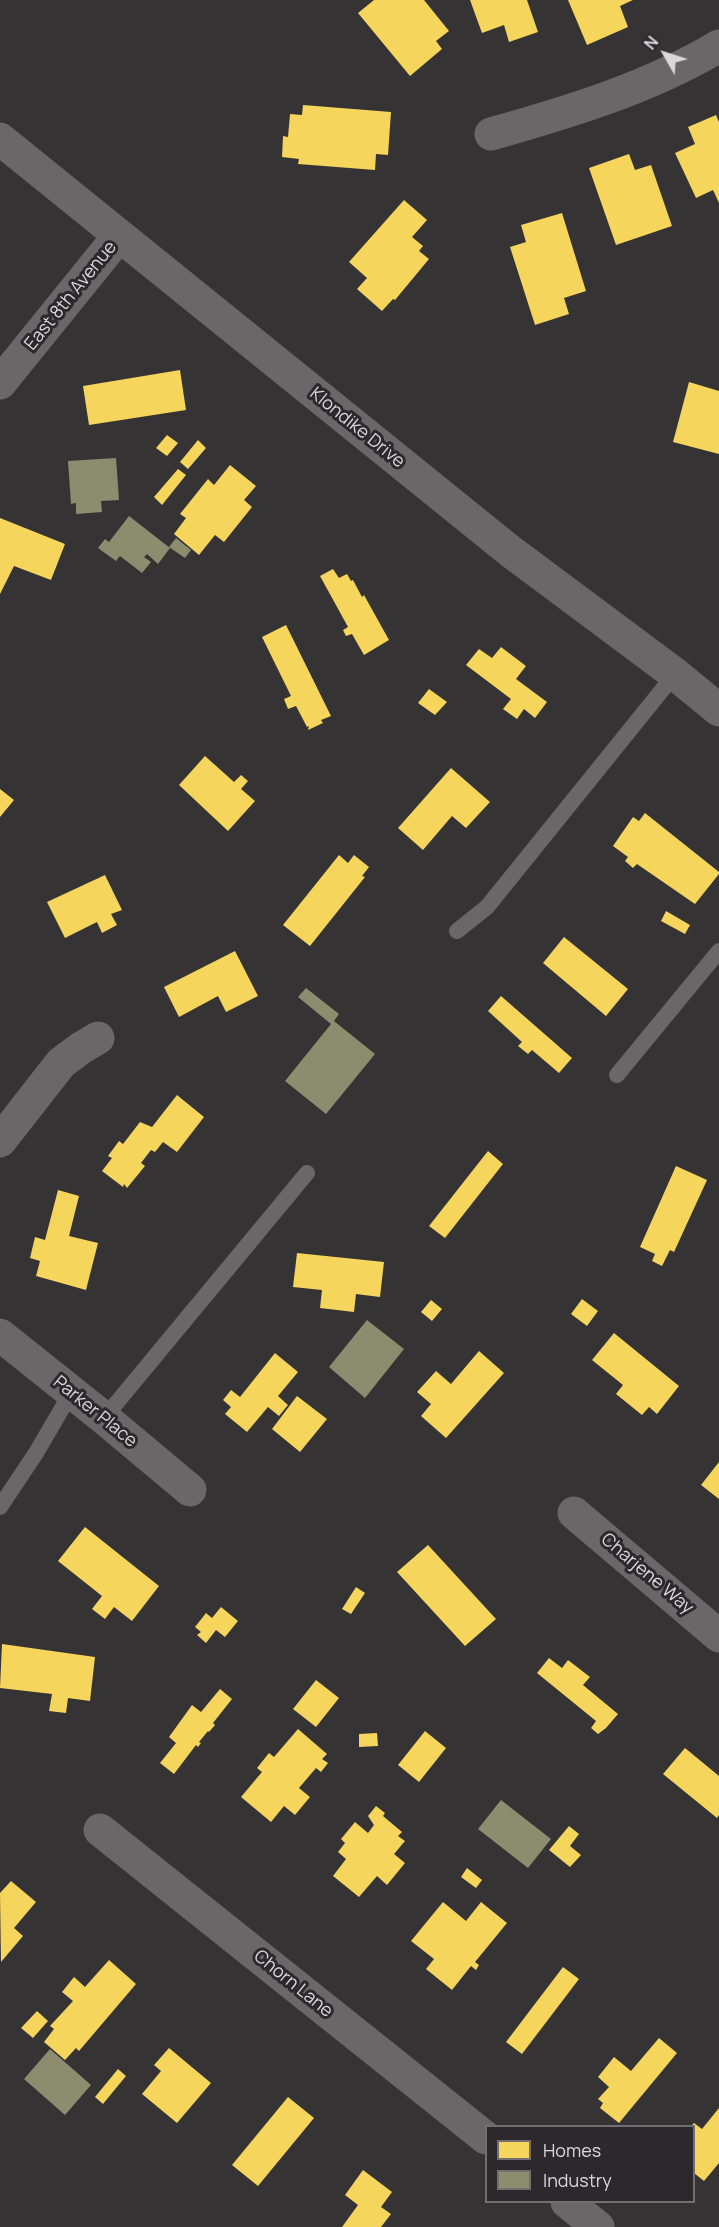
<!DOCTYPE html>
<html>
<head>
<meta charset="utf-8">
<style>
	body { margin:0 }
	#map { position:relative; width:719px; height:2227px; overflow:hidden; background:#363335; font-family:Manrope,sans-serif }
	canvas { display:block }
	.legend { position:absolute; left:485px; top:2125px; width:210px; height:78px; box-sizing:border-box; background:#2d282c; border:2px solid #736e72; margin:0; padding:8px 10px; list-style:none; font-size:18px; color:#dbd8da }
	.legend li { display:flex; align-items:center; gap:12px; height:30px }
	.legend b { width:30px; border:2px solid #736e72 }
	.north { position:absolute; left:635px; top:24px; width:60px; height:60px; -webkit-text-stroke:4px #2d282c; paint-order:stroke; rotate:309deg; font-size:16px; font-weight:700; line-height:24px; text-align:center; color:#dbd8da }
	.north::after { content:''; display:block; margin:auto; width:21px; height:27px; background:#dbd8da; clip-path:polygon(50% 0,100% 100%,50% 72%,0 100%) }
</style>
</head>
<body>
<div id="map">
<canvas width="719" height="2227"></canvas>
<ul class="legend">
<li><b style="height:16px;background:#f6d55c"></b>Homes</li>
<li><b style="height:16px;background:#8c8c6e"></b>Industry</li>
</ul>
<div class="north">N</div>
</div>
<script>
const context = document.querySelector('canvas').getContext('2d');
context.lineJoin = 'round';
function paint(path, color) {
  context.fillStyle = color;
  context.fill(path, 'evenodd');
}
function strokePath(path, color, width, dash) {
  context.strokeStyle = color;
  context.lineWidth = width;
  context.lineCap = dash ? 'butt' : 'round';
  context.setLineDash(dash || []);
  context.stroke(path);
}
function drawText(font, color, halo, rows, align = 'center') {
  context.font = font + ' Manrope,sans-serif';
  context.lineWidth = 6;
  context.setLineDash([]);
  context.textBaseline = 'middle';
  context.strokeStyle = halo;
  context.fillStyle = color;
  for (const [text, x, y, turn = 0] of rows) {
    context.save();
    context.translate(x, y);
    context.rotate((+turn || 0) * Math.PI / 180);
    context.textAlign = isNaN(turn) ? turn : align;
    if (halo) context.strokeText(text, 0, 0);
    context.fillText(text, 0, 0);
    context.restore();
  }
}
paint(new Path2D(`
	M374,0H424L449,31L436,41L442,49L410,76L358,13Z
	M470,0H527L538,32L509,42L504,25L482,33Z
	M568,0H633L620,6L628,27L587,45Z
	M303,105L391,112L388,155L376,154L375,170L298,164L299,159L282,157L283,136L288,137L290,114L302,115Z
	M716,115L719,122V203L713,190L696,198L675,153L695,144L688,127Z
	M629,154L635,170L651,165L672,226L616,245L589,168Z
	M404,200L427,220L412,237L423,246L419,251L429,259L395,300L393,299L382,311L357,289L367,278L349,262Z
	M562,213L586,291L564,298L569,314L535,325L510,247L526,242L521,225Z
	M180,370L186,410L89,425L83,386Z
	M689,382L719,391V454L673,442Z
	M167,435L178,443L167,456L156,448Z
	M198,440L206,448L188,469L180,462Z
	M230,465L256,486L244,500L252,507L224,542L215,535L199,555L174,534L186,518L180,514L208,479L214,485Z
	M178,469L186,475L162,505L154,497Z
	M0,518L65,544L51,580L14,566L0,594Z
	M333,569L339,578L347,574L351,581L353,580L362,597L364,595L389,640L364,655L352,634L346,636L343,630L348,627L320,576Z
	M286,625L331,716L321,720L323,723L308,730L309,726L307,727L296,706L288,709L284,699L291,696L262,637Z
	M501,647L526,666L516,679L547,702L535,718L524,709L517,719L503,709L511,699L466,665L479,649L492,658Z
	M429,689L447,702L435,715L418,703Z
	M205,756L234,782L241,775L248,781L241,789L255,801L228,831L179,785Z
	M451,768L490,802L466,828L452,816L423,850L398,828Z
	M0,789L14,800L0,817Z
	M645,813L719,872V874L695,904L637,864L633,868L625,861L628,857L613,846L633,817L639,821Z
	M339,855L348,863L354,855L369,867L362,876L365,877L310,946L283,925Z
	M105,875L122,910L111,914L117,925L102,933L97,922L65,938L47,902Z
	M666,911L690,925L685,934L661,921Z
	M564,937L628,989L606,1016L543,963Z
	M235,951L258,996L226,1012L218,996L179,1017L164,987Z
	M501,996L572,1058L559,1073L532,1050L528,1054L518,1046L522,1042L488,1011Z
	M177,1095L204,1117L177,1152L163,1142L155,1152L151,1150L141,1163L145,1166L127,1188L124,1184L123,1187L102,1171L112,1158L108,1156L119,1141L123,1144L140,1122L152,1127Z
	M488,1151L503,1164L445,1238L429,1226Z
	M676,1166L707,1180L674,1252L670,1250L662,1266L652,1261L655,1254L640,1247Z
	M58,1190L79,1196L69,1236L98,1243L86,1290L36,1276L40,1261L30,1258L35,1237L45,1240Z
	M297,1253L384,1262L380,1297L356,1294L354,1312L320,1308L322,1290L293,1287Z
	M582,1299L598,1311L587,1326L571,1314Z
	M431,1300L442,1309L432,1321L421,1312Z
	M614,1333L679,1386L657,1414L649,1407L642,1415L616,1394L623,1385L592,1360Z
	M479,1351L504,1373L446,1438L421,1416L431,1404L417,1392L436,1371L451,1384Z
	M275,1353L298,1372L278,1396L288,1405L279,1416L268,1407L247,1432L225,1414L231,1407L223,1400L231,1390L240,1397Z
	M297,1396L327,1419L300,1452L272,1429Z
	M719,1462V1499L701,1485Z
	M85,1527L159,1586L132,1621L114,1607L105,1619L92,1609L102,1596L58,1561Z
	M428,1545L496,1619L465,1646L397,1572Z
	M356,1587L365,1593L351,1614L342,1609Z
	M221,1607L238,1621L225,1637L216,1630L206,1643L197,1635L201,1632L195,1627L206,1613L212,1618Z
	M2,1644L95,1657L90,1701L68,1698L66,1713L49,1711L52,1694L0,1688Z
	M549,1658L562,1668L568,1660L590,1677L583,1685L618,1714L606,1728L598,1734L591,1728L596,1721L537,1673Z
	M316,1680L339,1698L316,1727L293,1709Z
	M220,1689L232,1699L213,1723L215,1725L209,1732L208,1731L199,1742L201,1743L198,1747L196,1745L174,1774L160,1763L176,1743L169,1737L192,1705L201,1712Z
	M298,1729L327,1754L322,1759L328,1763L321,1772L316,1768L299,1788L310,1797L295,1815L284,1806L271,1822L241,1797L262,1772L257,1768L269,1753L274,1757Z
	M425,1731L446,1748L419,1782L398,1765Z
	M377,1733L378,1746L359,1747V1734Z
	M685,1748L719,1776V1815L717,1818L663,1774Z
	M376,1806L385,1813L383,1816L402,1832L398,1836L405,1841L394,1854L405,1863L387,1885L377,1876L359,1897L333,1876L346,1859L338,1852L345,1843L341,1839L355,1822L368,1833L374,1825L368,1816Z
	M569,1826L579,1834L570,1846L581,1855L570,1867L549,1850Z
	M467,1868L482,1880L476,1888L461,1877Z
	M11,1881L36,1902L14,1928L23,1936L1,1962L0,1893Z
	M443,1902L466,1921L481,1902L507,1923L475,1962L479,1965L476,1970L471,1966L452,1990L426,1969L434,1959L411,1941Z
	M109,1960L136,1984L79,2051L76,2048L65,2060L44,2042L54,2029L50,2026L73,2001L62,1992L74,1977L85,1987Z
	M563,1967L579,1979L522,2054L506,2042Z
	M37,2011L48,2021L33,2038L21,2028Z
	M659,2038L677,2053L619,2123L600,2108L603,2103L598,2099L609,2087L598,2077L614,2057L631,2071Z
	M169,2048L211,2083L177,2123L142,2094L161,2071L154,2065Z
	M118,2069L126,2076L103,2104L95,2097Z
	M288,2097L314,2118L258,2186L232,2165Z
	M719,2108V2163L704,2181L694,2173V2126H691L694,2123L702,2129Z
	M363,2170L392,2192L381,2207L391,2214L381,2227H342L358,2205L345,2195Z`), '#f6d55c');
paint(new Path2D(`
	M116,458L119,500L101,501L102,512L76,514V503L71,504L68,461Z
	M129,516L170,548L158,564L147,554L144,557L151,562L142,573L120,556L116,561L98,548L105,539L109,542Z
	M176,538L191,550L185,558L169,547Z
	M306,988L339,1014L334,1021L375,1054L326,1114L285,1081L331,1024L298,997Z
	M367,1320L404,1349L365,1398L329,1367Z
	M501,1800L551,1839L528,1868L478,1829Z
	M50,2049L91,2085L65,2115L24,2079Z`), '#8c8c6e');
strokePath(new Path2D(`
	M457,931L487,907L675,674
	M617,1075L719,951
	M104,1418L307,1173
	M0,1507L36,1453L71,1393`), '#696768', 16);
strokePath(new Path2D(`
	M491,134C569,112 649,88 719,46
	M0,383L119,236
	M0,1141L61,1063L81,1048L98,1038
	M0,1335L104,1418L190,1490
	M574,1513L719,1636
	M100,1830L486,2138
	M567,2202L598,2227`), '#696768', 33);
strokePath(new Path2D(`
	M0,139L510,551L675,674L719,710`), '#696768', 33);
drawText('18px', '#dbd8da', '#2d282c', [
	["East 8th Avenue",71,296,-51],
	["Klondike Drive",357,428,39],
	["Parker Place",95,1412,39],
	["Charjene Way",647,1574,40],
	["Chorn Lane",293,1984,39]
]);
</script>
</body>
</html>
